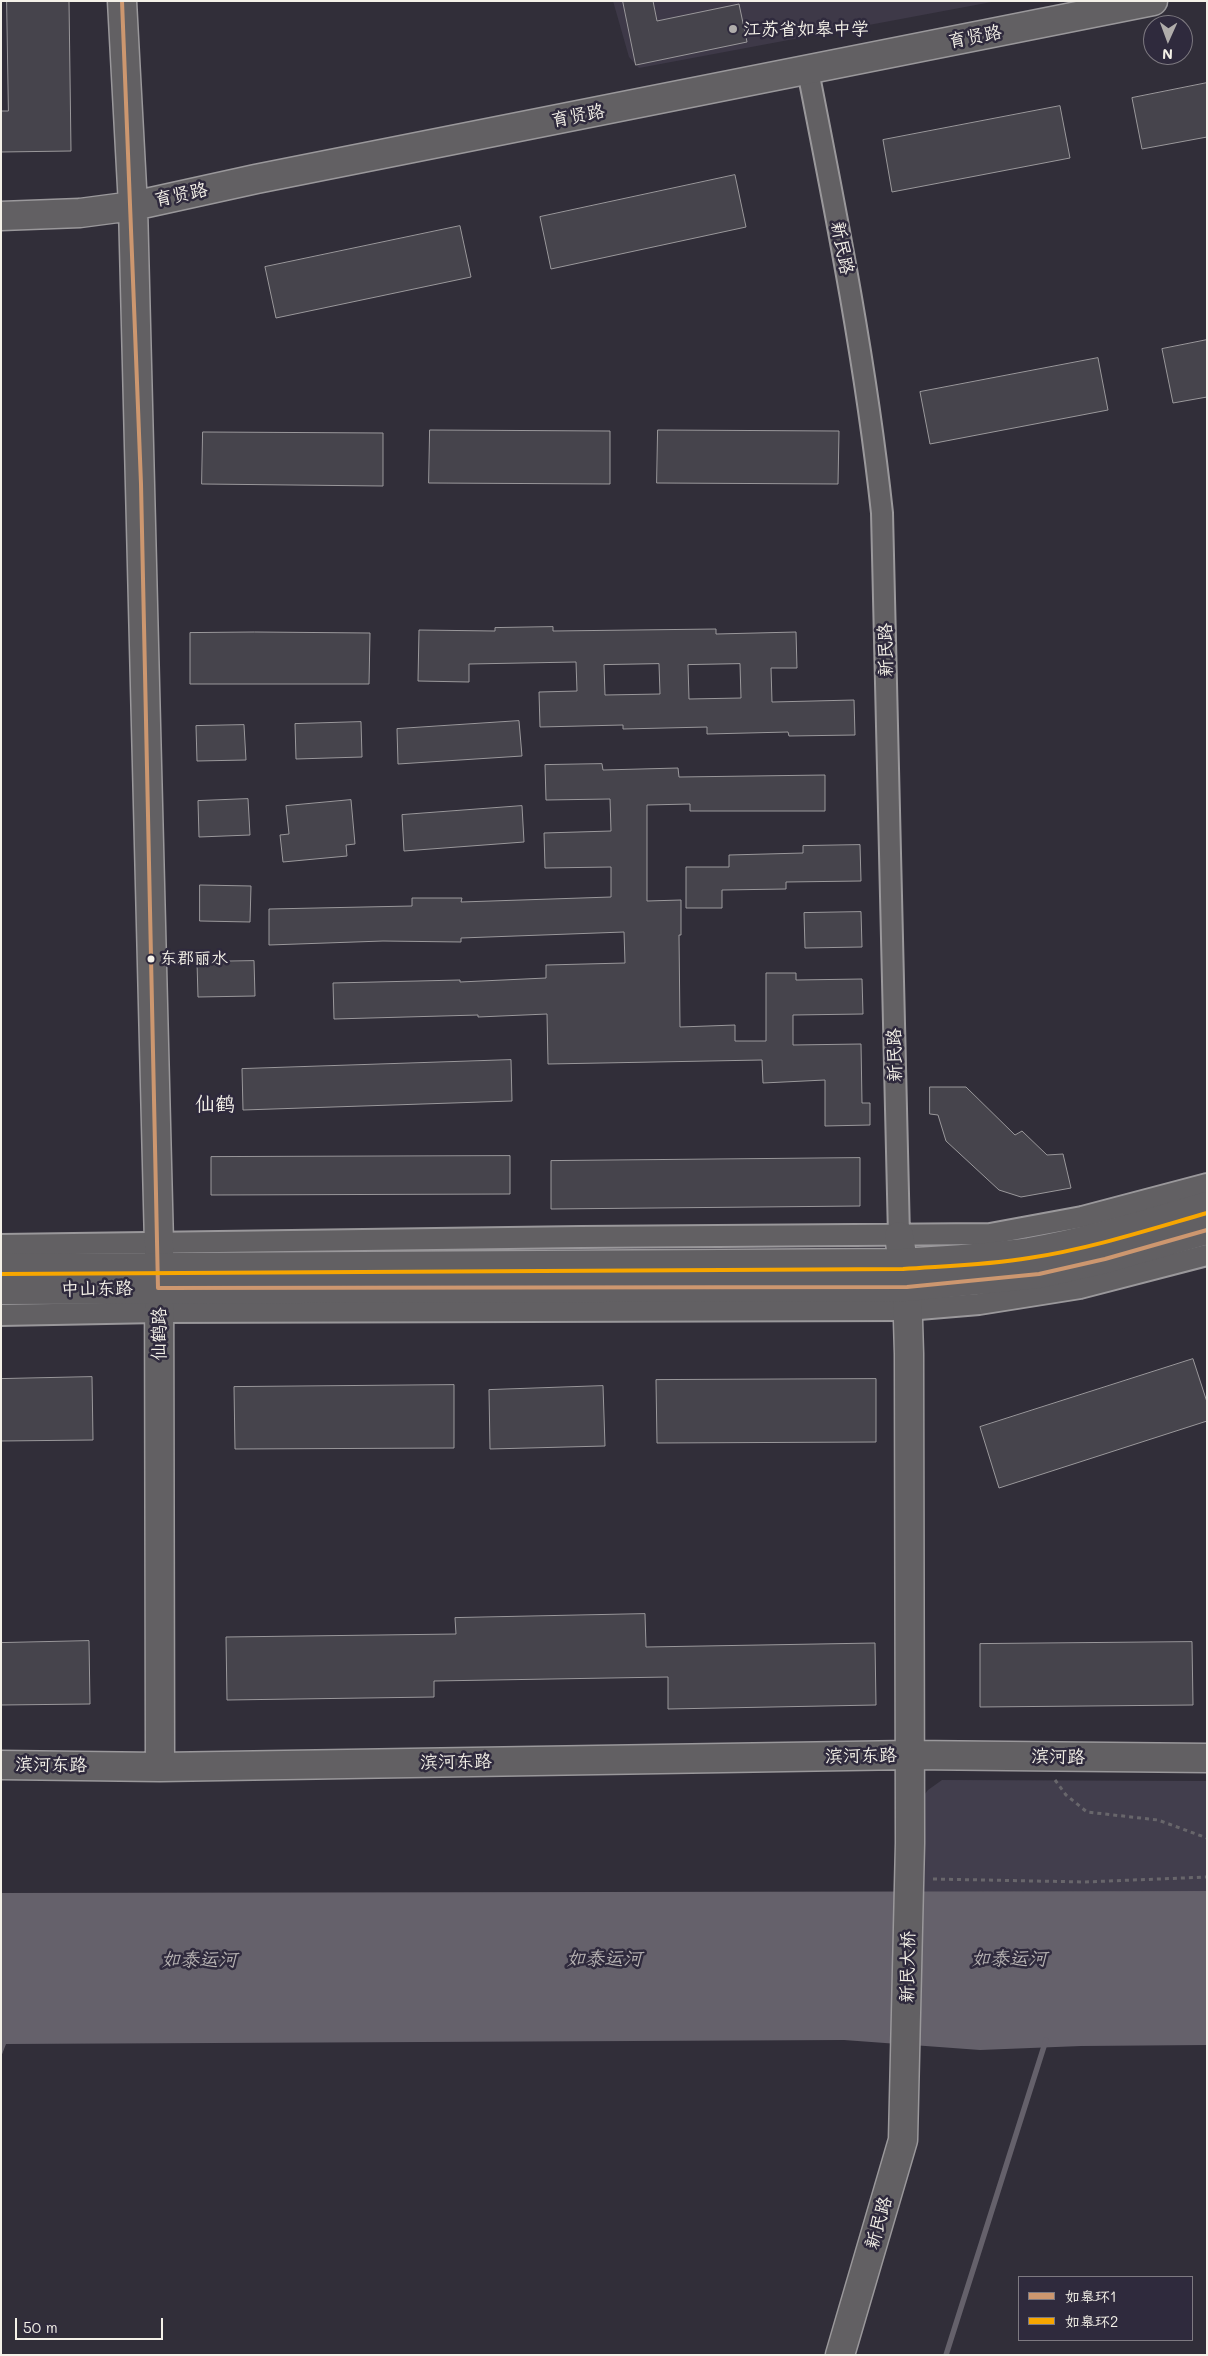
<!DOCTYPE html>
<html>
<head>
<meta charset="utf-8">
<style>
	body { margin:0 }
	#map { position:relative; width:1208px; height:2356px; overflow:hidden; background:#312e39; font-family:Mali,"LXGW WenKai TC",sans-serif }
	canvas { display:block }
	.frame { position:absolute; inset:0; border:2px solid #f4f1e8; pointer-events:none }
	.legend { position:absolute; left:1018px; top:2276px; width:175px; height:65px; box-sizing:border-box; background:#2f2a3d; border:1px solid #7e7a81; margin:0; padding:6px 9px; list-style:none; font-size:15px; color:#f4f1e8 }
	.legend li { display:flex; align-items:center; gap:10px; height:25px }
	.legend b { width:25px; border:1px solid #7e7a81 }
	.north { position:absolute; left:1143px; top:15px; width:50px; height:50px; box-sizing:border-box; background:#2f2a3d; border:1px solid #7e7a81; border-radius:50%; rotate:182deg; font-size:14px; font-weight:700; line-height:20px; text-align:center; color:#f4f1e8 }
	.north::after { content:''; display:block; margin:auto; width:18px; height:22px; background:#b0adab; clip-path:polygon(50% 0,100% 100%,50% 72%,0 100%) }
	.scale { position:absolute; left:15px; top:2318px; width:148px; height:22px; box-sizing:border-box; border:2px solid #f4f1e8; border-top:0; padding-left:6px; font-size:15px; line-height:18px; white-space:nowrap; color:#f4f1e8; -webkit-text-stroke:4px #2f2a3d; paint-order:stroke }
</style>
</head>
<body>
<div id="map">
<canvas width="1208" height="2356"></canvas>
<div class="frame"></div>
<ul class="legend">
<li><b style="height:6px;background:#cd976f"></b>如皋环1</li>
<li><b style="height:6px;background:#f7a600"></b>如皋环2</li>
</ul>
<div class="north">N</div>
<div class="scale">50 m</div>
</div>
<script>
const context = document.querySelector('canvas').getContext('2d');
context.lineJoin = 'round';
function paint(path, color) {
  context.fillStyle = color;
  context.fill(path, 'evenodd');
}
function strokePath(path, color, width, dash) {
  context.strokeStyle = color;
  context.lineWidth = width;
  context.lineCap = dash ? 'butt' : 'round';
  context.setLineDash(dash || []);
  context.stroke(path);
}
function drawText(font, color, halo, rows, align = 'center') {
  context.font = font + ' Mali,"LXGW WenKai TC",sans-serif';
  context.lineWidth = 5;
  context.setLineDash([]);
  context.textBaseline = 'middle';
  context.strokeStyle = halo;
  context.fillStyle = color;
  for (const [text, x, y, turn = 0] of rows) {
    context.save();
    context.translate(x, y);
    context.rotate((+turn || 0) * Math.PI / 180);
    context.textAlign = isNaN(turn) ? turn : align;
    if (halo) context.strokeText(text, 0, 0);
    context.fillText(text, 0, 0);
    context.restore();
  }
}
paint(new Path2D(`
	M613,1H997L639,68L629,57Z`), '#3e3948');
paint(new Path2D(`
	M942,1780L1207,1781V1891L917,1892V1804L928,1790Z`), '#423e4d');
paint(new Path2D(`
	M1207,1891V2045L1081,2046L980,2050L844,2040L6,2044L1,2057V1893Z`), '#65616b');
strokePath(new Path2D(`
	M946,2355L1046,2040`), '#65616b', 5.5);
const building = new Path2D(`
	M7,1H69L71,151L1,152V111H8Z
	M623,1H653L657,21L739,4L747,42L636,65Z
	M1207,83V137L1142,149L1132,98Z
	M1060,106L1070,158L892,192L883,140Z
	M735,175L746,227L551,269L540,217Z
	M460,226L471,277L276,318L265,267Z
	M1207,340V397L1173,403L1162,349Z
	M1098,358L1108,410L930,444L920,392Z
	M430,430L610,431V484L429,483Z
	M658,430L839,431L838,484L657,483Z
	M203,432L383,433V486L202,484Z
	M553,627V631L716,629V634L796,632L797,668H771L772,702L854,700L855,735L789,736L788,732L707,734V727L623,729V725L540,727L539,692L577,691L576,662L469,664V682L418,681L419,630L495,631V628ZM659,664L660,694L605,695L604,665ZM740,664L741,698L689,699L688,665Z
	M255,632L370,633L369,684H190V633Z
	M519,721L522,756L398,764L397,729Z
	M361,722L362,757L296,759L295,724Z
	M244,725L246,760L197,761L196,726Z
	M602,764L603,770L678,768L679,777L825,775V811H690V804L647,805V901L681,900V935H679L680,1027L735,1025V1041H766V973H796V980L862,979L863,1014L793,1015V1045L861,1044L862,1103H870V1125L825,1126V1080L763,1083L762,1060L548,1064L547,1014L478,1017V1015L334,1019L333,983L460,980V982L546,978V965L625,963L624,932L461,938V942L383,941L269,945V909L412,906V898H462L461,902L611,897V867L545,868L544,833L611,831L610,799L546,800L545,765Z
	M248,799L250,835L199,837L198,801Z
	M351,800L355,844L346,845L347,856L283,862L280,835L289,834L286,806Z
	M522,806L524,842L404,851L402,815Z
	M860,845L861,881L786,882V889L722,890V908H686V867H729V855L803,853V846Z
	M200,885L251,886L250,922L200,921Z
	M861,912L862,947L805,948L804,913Z
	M254,961L255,996L198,997L197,962Z
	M511,1060L512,1101L243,1110L242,1069Z
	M930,1087H966L1015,1135L1022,1131L1047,1155L1063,1154L1071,1188L1021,1197L999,1190L946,1141L938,1115L930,1114Z
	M510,1156V1194L211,1195V1157Z
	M860,1158V1206L551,1209V1161Z
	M1193,1359L1207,1402V1421L999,1488L980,1427Z
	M92,1377L93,1440L1,1441V1379Z
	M876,1379V1442L657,1443L656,1380Z
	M454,1385V1448L235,1449L234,1387Z
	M603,1386L605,1446L490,1449L489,1390Z
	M645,1614L646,1647L875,1643L876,1705L668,1709V1677L434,1681V1697L227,1700L226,1637L456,1634L455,1618Z
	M89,1641L90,1704L1,1705V1643Z
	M1192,1642L1193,1705L980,1707V1644Z`);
paint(building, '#46444c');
strokePath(building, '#9a989b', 1);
const street = new Path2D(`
	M808,71C837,218 866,364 882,513L899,1236
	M1,1245L581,1237L990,1234L1082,1217L1207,1184
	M1,1315L159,1312L907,1310L979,1304L1080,1288L1207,1255`);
const secondary = new Path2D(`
	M122,1L133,206L159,1244L160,1767
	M1,216L80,213L133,206L256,179L1153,1
	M1,1765L160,1767L910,1755L1207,1758
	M840,2355L903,2140L910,1843L909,1354L907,1287L899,1236`);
const primary = new Path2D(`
	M1,1268L903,1263C945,1260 987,1258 1029,1252C1089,1242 1148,1223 1207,1206
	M1,1290L907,1287L1039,1274L1105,1259L1207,1230`);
strokePath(street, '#9a989b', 24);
strokePath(secondary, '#9a989b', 31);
strokePath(primary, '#9a989b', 31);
strokePath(new Path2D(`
	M1055,1780L1066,1795L1087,1812L1158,1820L1207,1838
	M933,1879L1085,1882L1207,1877`), '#68666b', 3, [4, 4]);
strokePath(street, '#626063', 20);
strokePath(secondary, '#626063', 28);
strokePath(primary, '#626063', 28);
strokePath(new Path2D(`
	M122,1L141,484L158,1288L907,1287L1039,1274L1105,1259L1207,1230`), '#cd976f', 4);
strokePath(new Path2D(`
	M1,1274L903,1269C945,1266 988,1265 1029,1258C1089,1249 1148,1230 1207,1213`), '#f7a600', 4);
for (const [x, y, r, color] of [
	[733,29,5,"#b0adab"],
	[151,959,4.5,"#f4f1e8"]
]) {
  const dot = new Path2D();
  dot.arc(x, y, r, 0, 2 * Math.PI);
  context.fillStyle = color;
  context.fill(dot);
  strokePath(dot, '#2f2a3d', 2);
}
drawText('17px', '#f4f1e8', '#2f2a3d', [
	["东郡丽水",160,959]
], 'left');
drawText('18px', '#f4f1e8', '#2f2a3d', [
	["江苏省如皋中学",743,29]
], 'left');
drawText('18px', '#f4f1e8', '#2f2a3d', [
	["育贤路",975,37,-11],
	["育贤路",578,116,-11],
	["育贤路",181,195,-12],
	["新民路",842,248,79],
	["新民路",886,650,-91],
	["新民路",895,1055,-91],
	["中山东路",97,1289,-1],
	["仙鹤路",159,1334,-90],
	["滨河东路",861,1756,-1],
	["滨河路",1058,1757,1],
	["滨河东路",456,1762,-1],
	["滨河东路",51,1765,1],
	["新民大桥",908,1967,-89],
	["新民路",879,2223,-74]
]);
drawText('italic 19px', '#b6b2b2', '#2f2a3d', [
	["如泰运河",604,1959],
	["如泰运河",1009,1959],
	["如泰运河",199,1960]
]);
drawText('20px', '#f4f1e8', '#2f2a3d', [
	["仙鹤",215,1105]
]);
</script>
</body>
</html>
